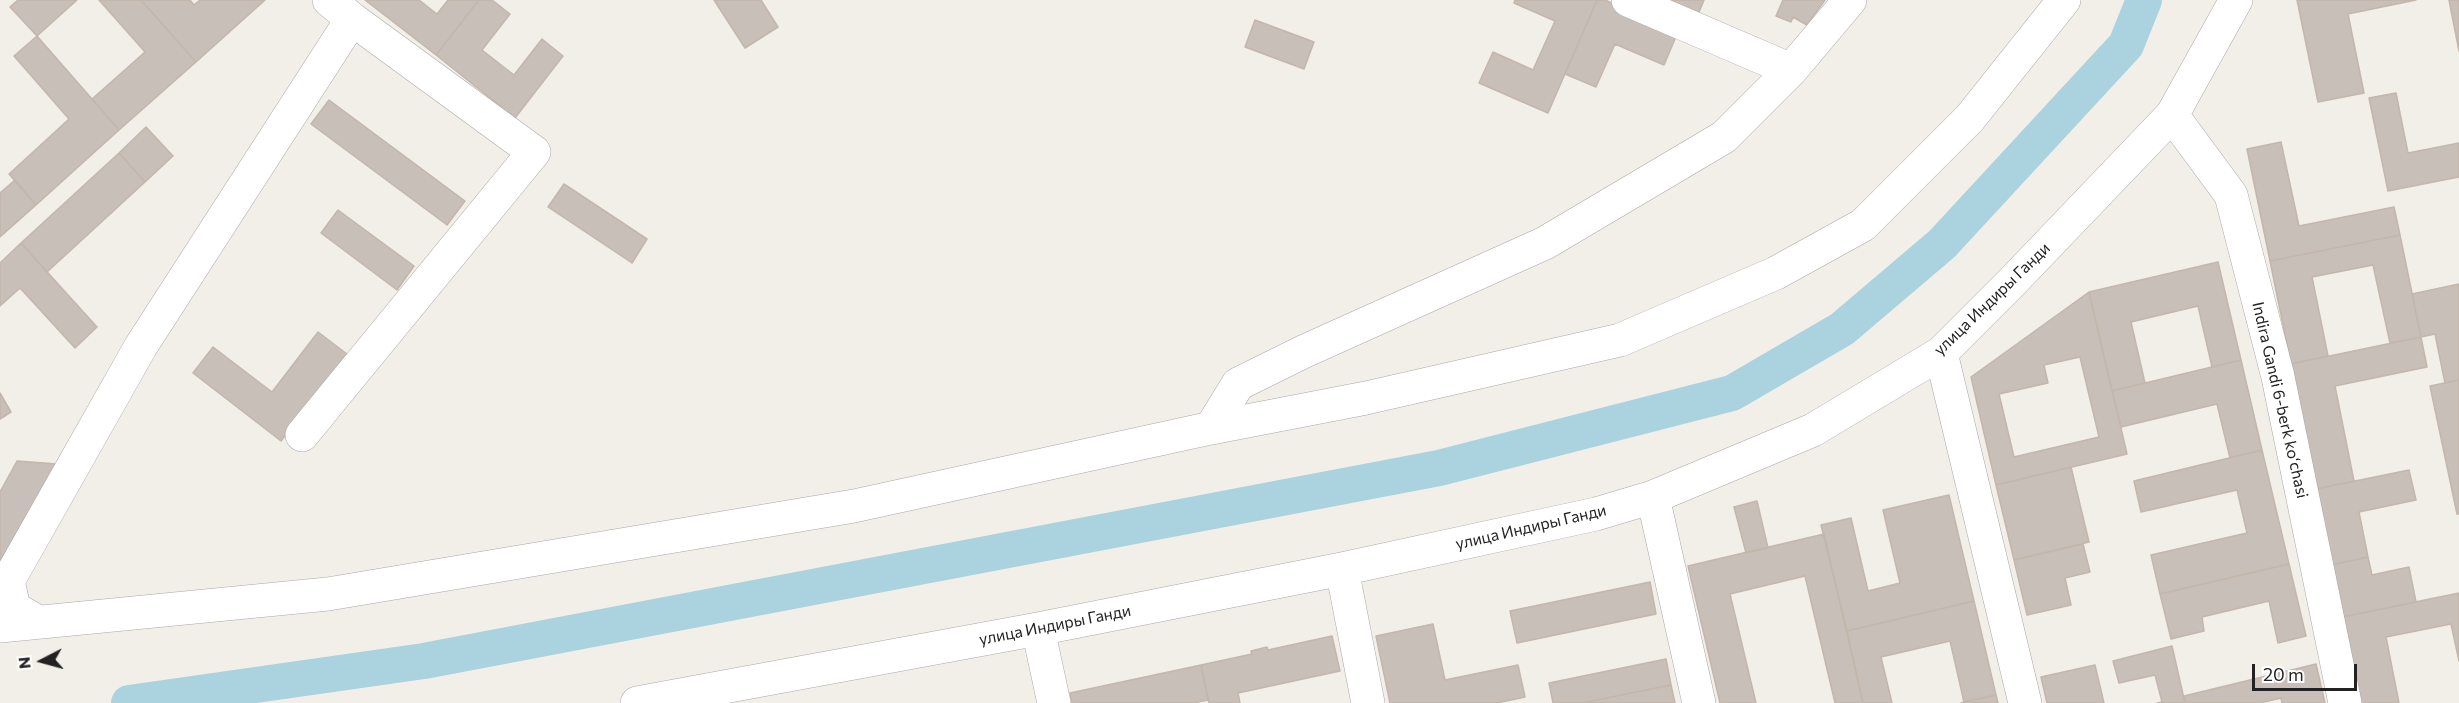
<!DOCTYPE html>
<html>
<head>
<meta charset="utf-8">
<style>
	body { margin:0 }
	#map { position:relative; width:2459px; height:703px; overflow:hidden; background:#f2efe9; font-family:Commissioner,sans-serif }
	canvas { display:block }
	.north { position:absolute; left:12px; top:631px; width:60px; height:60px; -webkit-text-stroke:4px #fff; paint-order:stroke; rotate:264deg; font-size:16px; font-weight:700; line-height:24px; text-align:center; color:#222 }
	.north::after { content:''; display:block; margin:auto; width:21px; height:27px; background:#222; clip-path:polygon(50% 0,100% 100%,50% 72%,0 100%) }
	.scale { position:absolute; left:2252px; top:664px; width:105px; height:27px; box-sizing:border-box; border:3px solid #222; border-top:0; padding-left:8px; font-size:18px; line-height:21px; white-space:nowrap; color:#222; -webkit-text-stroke:4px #fff; paint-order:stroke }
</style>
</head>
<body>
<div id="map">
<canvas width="2459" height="703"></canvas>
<div class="north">N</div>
<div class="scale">20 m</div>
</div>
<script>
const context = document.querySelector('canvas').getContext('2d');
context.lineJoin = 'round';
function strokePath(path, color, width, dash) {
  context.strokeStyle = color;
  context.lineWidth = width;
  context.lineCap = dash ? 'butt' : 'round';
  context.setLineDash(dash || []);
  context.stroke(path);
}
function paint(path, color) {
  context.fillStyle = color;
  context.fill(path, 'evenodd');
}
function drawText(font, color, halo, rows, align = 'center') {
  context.font = font + ' Commissioner,sans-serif';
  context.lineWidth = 4.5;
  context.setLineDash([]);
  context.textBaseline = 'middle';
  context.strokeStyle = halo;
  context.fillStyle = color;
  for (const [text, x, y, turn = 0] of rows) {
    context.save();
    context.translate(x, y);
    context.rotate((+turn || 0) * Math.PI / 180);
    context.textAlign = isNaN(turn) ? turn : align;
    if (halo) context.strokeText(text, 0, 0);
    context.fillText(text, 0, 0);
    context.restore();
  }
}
strokePath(new Path2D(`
	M129,703L424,661L1439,468L1732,393L1842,329L1942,244L2126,45L2144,0`), '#aad3df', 36);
const building = new Path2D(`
	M18,0H77L37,36L10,7Z
	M99,0H141L196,62L119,130L92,99L145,52Z
	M141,0H190L194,5L200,0H265L196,62Z
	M365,0H419L437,14L448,0H479L436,55Z
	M479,0H492L510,14L482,50L514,75L542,39L563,56L515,118L436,55Z
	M714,0H761L778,27L745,48Z
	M1515,0H1597L1548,113L1479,83L1493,52L1533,70L1555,21L1514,3Z
	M1597,0H1605L1678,32L1664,65L1615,44L1596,87L1565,74Z
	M1653,0H1704L1697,17Z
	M1783,0H1825L1807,25L1793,17L1791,22L1776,16Z
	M2297,0H2416L2348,14L2364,93L2318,102Z
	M2449,0H2459V51Z
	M1255,20L1314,42L1304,69L1245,47Z
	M37,36L119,130L36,205L9,174L69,119L14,56Z
	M2396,93L2408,153L2459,143V177L2388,191L2369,98Z
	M329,100L465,201L447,225L311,124Z
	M146,127L173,156L145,182L119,153Z
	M2281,142L2299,226L2394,207L2400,235L2270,261L2247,149Z
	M119,153L145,182L47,272L21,243Z
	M15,180L36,205L0,237V193Z
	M564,184L647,239L632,263L548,207Z
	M338,210L414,266L397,290L321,233Z
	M2400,235L2421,337L2390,343L2373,265L2312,277L2328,356L2291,364L2270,261Z
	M21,243L97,327L75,348L20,288L0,306V263Z
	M2218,262L2241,360L2212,367L2198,306L2131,322L2145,383L2112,391L2089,292Z
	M2459,284V380L2445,383L2435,334L2421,337L2412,294Z
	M2089,292L2127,454L1996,485L1971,377ZM2080,357L2099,437L2014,457L1999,394L2048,383L2044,365Z
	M318,332L347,354L281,441L193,373L213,347L272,392Z
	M2421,337L2427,367L2335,386L2354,481L2316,489L2291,364Z
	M2241,360L2262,450L2230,458L2217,404L2121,427L2112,391Z
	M2459,380V514H2457L2430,386Z
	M0,393L11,412L0,419Z
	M2262,450L2289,564L2160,594L2151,555L2247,533L2237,490L2141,512L2134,481Z
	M17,461L57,464L0,565V492Z
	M2071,467L2089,542L2014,560L1996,485Z
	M2409,470L2416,500L2359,512L2368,557L2331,565L2316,489Z
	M1949,495L1974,601L1847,631L1821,525L1851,518L1868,591L1900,583L1883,510Z
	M1757,501L1768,548L1746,553L1734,507Z
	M1824,534L1863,703H1835L1805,576L1730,594L1756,703H1720L1688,566Z
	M2083,544L2090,572L2065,578L2071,605L2027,615L2014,560Z
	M2368,557L2372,575L2409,567L2416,602L2342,617L2331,565Z
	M2289,564L2306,636L2278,643L2269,601L2202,617L2204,631L2171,639L2160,594Z
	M1650,582L1656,614L1517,643L1510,611Z
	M2459,593V661L2451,624L2386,637L2399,703H2359L2342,617Z
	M1974,601L1996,695L1964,702L1950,641L1881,657L1892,703H1863L1847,631Z
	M1433,624L1445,680L1518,665L1525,697L1497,703H1390L1376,636Z
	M1332,636L1340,671L1238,693L1240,703H1209L1201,665L1252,654L1251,651L1267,647L1268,650Z
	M2172,646L2185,703H2157L2162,702L2155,675L2119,683L2113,661Z
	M1666,659L1671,685L1582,703H1553L1549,683Z
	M2316,664L2325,703H2282L2281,698L2260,703H2185L2184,696Z
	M1201,665L1208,700L1193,703H1072L1070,693Z
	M2095,665L2104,703H2047L2041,677Z
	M1671,685L1675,703H1582Z
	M1996,695L1998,703H1961L1964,702Z`);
paint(building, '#c7bfb8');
strokePath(building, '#c4b6ab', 1.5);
const minor = new Path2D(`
	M1628,0L1791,70
	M2172,115L2231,195L2278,377L2345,703
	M1941,353L2025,703
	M1211,428L1238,384L1305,351L1545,243L1724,137L1791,70L1850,0
	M302,435L534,152L352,19
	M1653,497L1699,703
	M1342,569L1368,703
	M38,622L14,608L8,581L141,346L352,19L329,0
	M0,626L328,594L854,506L1211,428L1366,398L1620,340L1776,273L1863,225L1970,118L2064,0
	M1038,629L1054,703
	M637,703L1038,629L1342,569L1596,514L1653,497L1813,430L1941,353L2014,280L2172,115L2236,0`);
strokePath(minor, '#a9a9a9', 34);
strokePath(minor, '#fff', 33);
drawText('16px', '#222', '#fff', [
	["улица Индиры Ганди",1992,299,-44],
	["Indira Gandi 6-berk koʻchasi",2280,400,77],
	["улица Индиры Ганди",1531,527,-13],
	["улица Индиры Ганди",1055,625,-11]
]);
</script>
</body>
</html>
